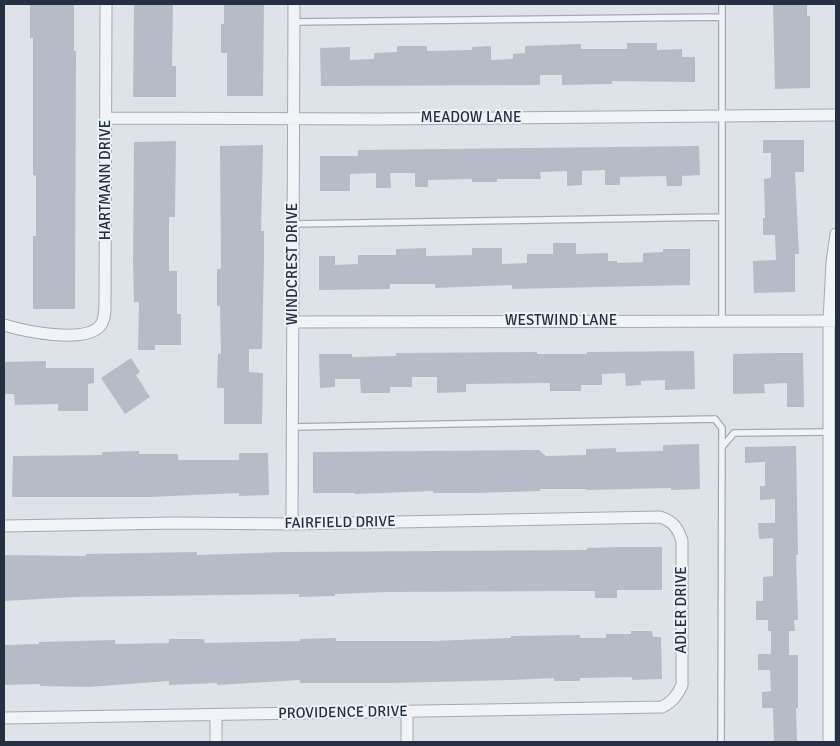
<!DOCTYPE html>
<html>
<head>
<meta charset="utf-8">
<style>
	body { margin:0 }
	#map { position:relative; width:840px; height:746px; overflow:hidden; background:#dee3e9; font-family:Signika,sans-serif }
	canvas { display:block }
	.frame { position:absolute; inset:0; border:5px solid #253142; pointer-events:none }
</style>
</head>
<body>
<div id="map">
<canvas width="840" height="746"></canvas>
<div class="frame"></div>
</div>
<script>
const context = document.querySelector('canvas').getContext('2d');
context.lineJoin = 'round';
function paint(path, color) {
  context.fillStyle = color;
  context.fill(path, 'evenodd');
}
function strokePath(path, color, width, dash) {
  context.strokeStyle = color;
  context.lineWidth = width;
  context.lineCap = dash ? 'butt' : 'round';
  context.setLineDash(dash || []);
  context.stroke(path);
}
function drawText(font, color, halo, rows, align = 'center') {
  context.font = font + ' Signika,sans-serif';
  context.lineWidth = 4;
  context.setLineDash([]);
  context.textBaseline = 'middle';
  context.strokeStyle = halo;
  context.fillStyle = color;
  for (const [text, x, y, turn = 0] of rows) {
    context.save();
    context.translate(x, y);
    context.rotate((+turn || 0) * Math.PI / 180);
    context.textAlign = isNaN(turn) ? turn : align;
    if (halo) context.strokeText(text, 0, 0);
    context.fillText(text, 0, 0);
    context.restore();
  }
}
paint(new Path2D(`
	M30,4H74V51H76L75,309H33V236H36V176L33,175V38H30Z
	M134,4H173L172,66H176V97H133Z
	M224,4H264L263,96H227V53H221V24H224Z
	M773,4H807V16H810V88L775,89Z
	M627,43H657V50L682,49V57H695V82L612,81V84L562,85V75H540V85L321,86L320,48L350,47V60L374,59V53L397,52V46H427V51L472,50V47L491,46V60L513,59V54L525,53V46L581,44V49H627Z
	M763,140H804V172H795L799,254H795V292L754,293L753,261L776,260L775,235H763V218H765L764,179L771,178V153H763Z
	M176,141L175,217H169V271H177V314H181V345H155V350H138L139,302H134L133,262L134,142Z
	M263,145L261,231H264V259L262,349H249V372L263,373L262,424H224V388H217L218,354H221L220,306H217V269H221L220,146Z
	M699,146L700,175L682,176V186H667L666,176L620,177V185H605V170L582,171V185L567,186V171L540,172L541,179H497V182H472V179L428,180V187H415V173H390L391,188H376V173L350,174V191H320V156H358V150Z
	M553,243H576V254L608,253V261H617V263L643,262V253L663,252V249H690V285L512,289V285L435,288V284H390V289L319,290V256H335V265L358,264V255H396V249L426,248V256L472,255V248H502V264L527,263V254H553Z
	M694,351L695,389L665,390V380L641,381V385L626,386L625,373L602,374V385H581V391H550V383L466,384V392L437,393V377H412V387H390V393H361L360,379H335V387L320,388L319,354H352V357L396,356V353L537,352V354H587V352Z
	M774,353H803L804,407H787V383L764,384L765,393L733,394V354Z
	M131,358L140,372L136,375L150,397L125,414L101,378Z
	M46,361V368H94V383L88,384V411H58V404L15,405L14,394H4V362Z
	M699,444L700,489L671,490V488L586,490V489H540V491L475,493H433V491L355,494V493H313V452L539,450L546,456L586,455V449L616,448V452L663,451V445Z
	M796,446L798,555H796L798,620H794L795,631H789V655H798V708H796L797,742H774L773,708H762V692L771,691L770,670H758V654H771V631H768V620H756V601H763V577L773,576V538L759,539L758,523H775V499L760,500V486H765V462L745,463V447Z
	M139,451V454H178V460H239V453H268L269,495L239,496V493L149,497H12L13,456L102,455V452Z
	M617,547H662V590H617V598H595V591H576L388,592L335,594V596L299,597V594L75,597L4,601V555L86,556V554L197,552V555L285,552L587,550V548Z
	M631,631H652L653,637H661L662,679L632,680V677L580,678V681H554V678L511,680L392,683H300V680L217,685V683L169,685V681L88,687L40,686V684L4,685V645L39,644V642L115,640V644L169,643V639H204L205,643L300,641V639L336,638V641H432L511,638V636L580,635V638H606V634H631Z`), '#b5bcc7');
const service = new Path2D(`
	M294,22L722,17
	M293,224L722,217
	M722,321V4
	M292,427L715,419L722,428L721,742
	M722,447L734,433L829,432`);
const minor = new Path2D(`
	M106,118L380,119L836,115
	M293,322L836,321
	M4,325C24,331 84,344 100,326C105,320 105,311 105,303L106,4
	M292,524L294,4
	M4,526L175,523L292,524L660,517C673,521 678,528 682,541V685C677,696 672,702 662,707L4,718
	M407,712V742
	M216,715V742
	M829,742V321L832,262L836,234`);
strokePath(service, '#a3aab4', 8);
strokePath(minor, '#a3aab4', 13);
strokePath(service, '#f1f3f7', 5.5);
strokePath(minor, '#f1f3f7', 11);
drawText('15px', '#253142', '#eef2f7', [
	["MEADOW LANE",471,118],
	["HARTMANN DRIVE",106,180,-90],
	["WINDCREST DRIVE",293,264,-90],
	["WESTWIND LANE",561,321],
	["FAIRFIELD DRIVE",340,523,-1],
	["ADLER DRIVE",682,610,-90],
	["PROVIDENCE DRIVE",343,713,-1]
]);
</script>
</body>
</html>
